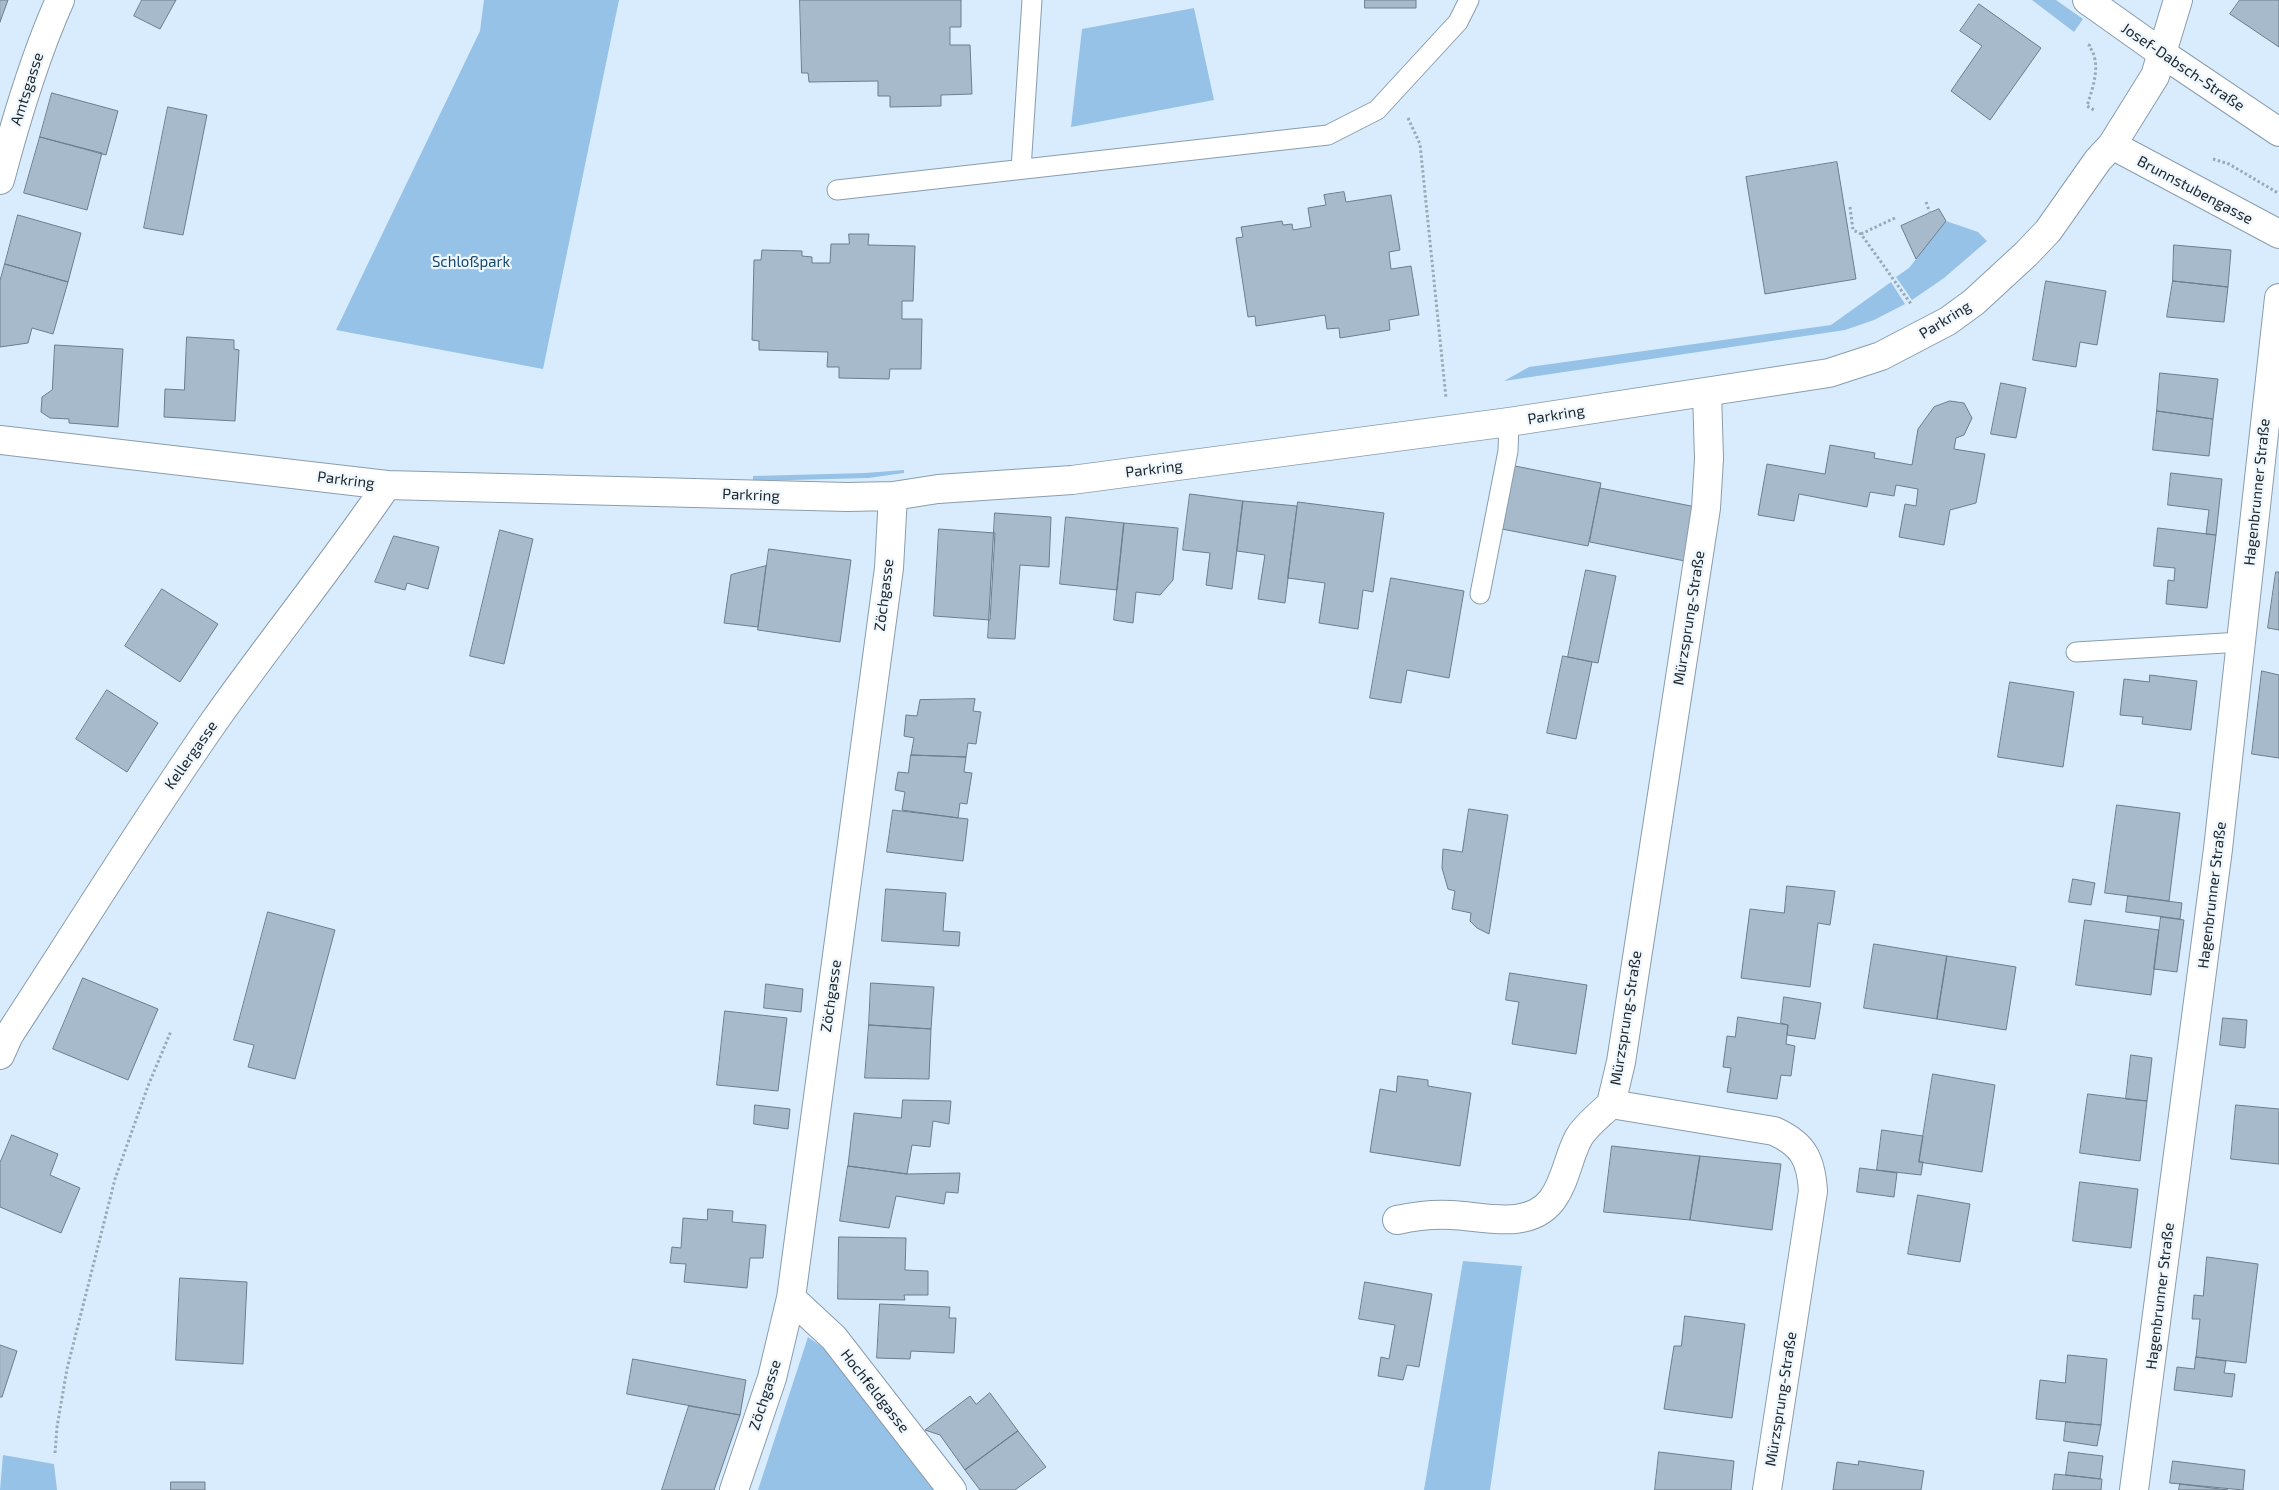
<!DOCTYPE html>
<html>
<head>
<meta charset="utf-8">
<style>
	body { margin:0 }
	canvas { display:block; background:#d8ecfd }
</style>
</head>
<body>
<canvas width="2279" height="1490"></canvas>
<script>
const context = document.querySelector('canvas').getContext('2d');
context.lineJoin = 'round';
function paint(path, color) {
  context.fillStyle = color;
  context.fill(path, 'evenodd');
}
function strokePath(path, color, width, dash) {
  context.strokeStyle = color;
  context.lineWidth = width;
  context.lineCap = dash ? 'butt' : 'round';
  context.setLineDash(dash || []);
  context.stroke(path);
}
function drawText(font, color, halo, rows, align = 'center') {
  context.font = font + ' "Exo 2",sans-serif';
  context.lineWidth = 4.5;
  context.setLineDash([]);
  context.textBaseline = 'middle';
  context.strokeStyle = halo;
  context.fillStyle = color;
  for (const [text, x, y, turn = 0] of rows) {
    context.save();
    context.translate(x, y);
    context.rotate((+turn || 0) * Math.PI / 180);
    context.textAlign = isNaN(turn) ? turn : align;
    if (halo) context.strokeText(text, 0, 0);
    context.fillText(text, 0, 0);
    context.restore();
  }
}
paint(new Path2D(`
	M484,0H619L543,369L336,330L480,31Z
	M2032,0H2056L2083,19L2074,32Z
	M1194,8L1214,100L1071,127L1082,29Z
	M1946,221L1978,232L1987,241L1944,278L1912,300L1896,277L1909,268Z
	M1891,282L1905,304L1874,320L1845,330L1504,381L1529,367L1831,325Z
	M904,470V473L868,478L753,481V476L865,473Z
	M1463,1261L1522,1266L1490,1490H1424Z
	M808,1337L835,1356L937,1490H758Z
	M3,1455L54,1464L57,1490H0Z`), '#96c2e7');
const building = new Path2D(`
	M0,0H8L0,22Z
	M142,0H176L160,29L134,16Z
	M800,0H961V27H950V45H970L972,94L941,95V106L890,107V96H878V81L809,82L808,73H802Z
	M1365,0H1416V8H1365Z
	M2240,0H2279V47L2230,14Z
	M1979,4L2041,48L1990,120L1951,91L1982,46L1960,31Z
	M52,93L118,111L106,155L40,137Z
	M168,107L207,115L183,235L144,228Z
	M40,137L102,153L87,210L24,193Z
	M1837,162L1856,279L1765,294L1746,177Z
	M1344,192L1346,202L1391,195L1400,250L1389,252L1391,269L1411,266L1419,315L1389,320L1390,330L1340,338L1339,328L1327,329L1325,315L1256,326L1255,316L1248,317L1236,238L1243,237L1241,227L1282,221L1283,225L1292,224L1293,230L1311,227L1308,208L1326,205L1324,195Z
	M1939,209L1946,221L1916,259L1901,226Z
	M18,215L81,233L68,282L5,264Z
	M849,234H869L868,245L915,246L913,301H902V319H922L921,369H890L889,379L839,378V367H827L828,352L759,350V341L752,340L754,260H761L762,250L802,251V256L812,257V263H830L831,244H849Z
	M2174,245L2231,250L2228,287L2173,281Z
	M5,264L68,282L53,334L32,328L28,343L0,347V281Z
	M2046,281L2106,291L2097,345L2080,342L2076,367L2033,360Z
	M2173,281L2228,287L2224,322L2167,317Z
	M187,337L234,340V349L239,350L235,421L164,417L165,389L184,390Z
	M55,345L123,349L118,427L69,423V419L50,418L41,412L42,397L52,390Z
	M2160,373L2218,379L2213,419L2157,411Z
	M2001,383L2026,388L2016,438L1991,434Z
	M1950,401L1964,403L1972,418L1964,435L1956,438L1954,449L1985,454L1976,503L1950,510L1944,545L1899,537L1905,504L1916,506L1918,489L1896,485L1894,496L1870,492L1867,507L1799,494L1794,521L1758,515L1767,464L1825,474L1830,445L1875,453L1874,458L1912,465L1918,429L1934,407Z
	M2157,411L2213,419L2209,456L2153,450Z
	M1515,466L1601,483L1588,546L1502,529Z
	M2171,473L2222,479L2216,535L2206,534L2209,510L2168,505Z
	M1600,488L1696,507L1685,561L1590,542Z
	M1190,494L1243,501L1232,589L1206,585L1210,553L1183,550Z
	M1243,501L1297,506L1285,603L1258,599L1265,555L1237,551Z
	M1298,502L1384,513L1373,592L1363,590L1358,629L1319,623L1325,583L1288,578Z
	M995,513L1051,517L1049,567L1020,565L1015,639L988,638Z
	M1066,517L1124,523L1117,590L1060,584Z
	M1124,523L1178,528L1173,580L1160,595L1136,592L1133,623L1114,620Z
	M2158,528L2216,535L2207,608L2166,604L2168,580L2174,581L2175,568L2154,566Z
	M939,529L995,533L990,620L934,616Z
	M500,530L533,539L504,664L470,656Z
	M394,536L439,547L428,589L407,583L405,590L375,582Z
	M769,549L851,560L840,642L758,630Z
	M766,566L758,627L724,623L731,575Z
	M1586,570L1616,576L1598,663L1568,657Z
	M2276,572H2279V630L2268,628Z
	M1391,578L1464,591L1449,678L1407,670L1401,703L1370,698Z
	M162,589L218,624L180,682L125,646Z
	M1563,656L1592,662L1576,739L1547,733Z
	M2262,671L2279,675V758L2252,754Z
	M2150,675L2197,681L2191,730L2142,724L2143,717L2120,715L2124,679L2149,682Z
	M2010,682L2074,692L2063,767L1998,757Z
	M107,690L158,723L127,772L76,739Z
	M975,699L973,711L981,712L976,744L968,743L966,757L911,755L914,738L904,736L906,715L917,716L920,700Z
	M911,755L966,757L964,772L972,773L967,804L960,803L958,818L902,810L905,792L895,790L898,772L908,773Z
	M2117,805L2180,813L2169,901L2105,893Z
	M1469,809L1508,815L1489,934L1477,928L1470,921L1471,913L1452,909L1455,891L1448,889L1442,868L1443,849L1462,852Z
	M893,810L968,819L963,861L887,852Z
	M2073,879L2095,883L2091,905L2069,902Z
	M1787,886L1835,891L1830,925L1818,923L1810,987L1741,978L1750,909L1784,913Z
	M886,889L946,893L943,931L960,932L959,946L882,941Z
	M2128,896L2182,903L2180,919L2126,912Z
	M268,912L335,930L295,1079L248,1067L254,1045L234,1040Z
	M2161,917L2184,920L2177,972L2154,969Z
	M2085,920L2159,930L2151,995L2076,985Z
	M1874,944L1947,956L1937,1019L1864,1008Z
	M1947,956L2016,967L2006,1030L1937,1019Z
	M1510,973L1587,985L1576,1054L1512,1044L1519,1002L1506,1000Z
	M83,978L158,1009L128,1080L53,1049Z
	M871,983L934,987L931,1029L869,1025Z
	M766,984L803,989L801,1012L764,1008Z
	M1784,997L1821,1003L1815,1039L1787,1035L1788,1025L1781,1023Z
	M725,1011L787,1018L778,1091L717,1085Z
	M1738,1017L1788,1025L1786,1044L1795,1046L1791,1076L1781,1075L1777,1099L1727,1092L1731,1068L1723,1067L1727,1036L1735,1037Z
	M2223,1018L2247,1020L2245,1048L2220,1045Z
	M869,1025L931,1029L929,1079L865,1078Z
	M2131,1055L2152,1058L2147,1101L2126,1099Z
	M1933,1074L1995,1085L1982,1172L1919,1162Z
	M1398,1076L1428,1080V1086L1471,1093L1460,1166L1370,1152L1380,1089L1396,1092Z
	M2088,1094L2147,1101L2140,1161L2080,1153Z
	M903,1100L951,1101L949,1124L933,1121L930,1147L912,1145L907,1174L848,1166L854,1113L901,1118Z
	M755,1105L790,1109L788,1129L754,1124Z
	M2236,1105L2279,1109V1164L2231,1159Z
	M1882,1130L1923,1136L1919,1162H1923L1921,1175L1877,1170Z
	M12,1135L58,1154L50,1175L80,1188L61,1233L0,1207V1163Z
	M1612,1146L1700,1156L1690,1220L1604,1212Z
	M1700,1156L1781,1164L1772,1230L1690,1220Z
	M848,1166L907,1174L960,1173L958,1193L946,1192L944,1204L896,1196L889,1228L840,1221Z
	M1860,1168L1897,1173L1894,1197L1857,1192Z
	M2080,1182L2138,1189L2131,1248L2073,1241Z
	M1918,1195L1970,1204L1960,1262L1908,1254Z
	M708,1209L733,1211L732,1222L766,1225L763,1258H750L747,1288L684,1282L686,1264L670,1263L672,1247L681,1248L683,1218L707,1220Z
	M839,1237L906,1238L905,1270L928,1271V1295H904L905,1300L838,1299Z
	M2207,1257L2258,1264L2246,1363L2196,1357L2200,1319H2192L2194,1295L2203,1296Z
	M180,1278L247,1282L243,1364L176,1360Z
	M1365,1282L1432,1294L1419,1367L1407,1365L1403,1380L1378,1376L1381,1357L1389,1359L1395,1325L1359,1319Z
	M880,1304L950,1307L949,1318H956L954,1353L911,1351L910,1359L877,1358Z
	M1685,1316L1745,1324L1732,1418L1664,1409L1674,1346H1681Z
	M0,1345L17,1351L2,1397H0Z
	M2068,1355L2107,1359L2101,1425L2036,1419L2040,1380L2065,1383Z
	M2196,1357L2226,1361L2224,1373L2235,1374L2232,1397L2174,1390L2177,1367L2194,1369Z
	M633,1359L746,1380L740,1415L627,1394Z
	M990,1393L1018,1431L965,1470L940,1435L925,1430L970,1396L976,1404Z
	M689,1406L740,1415L714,1490H662Z
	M2066,1422L2101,1425L2097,1446L2064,1441Z
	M1018,1431L1046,1467L1015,1490H980L965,1470Z
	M1659,1452L1734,1461L1731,1490H1655Z
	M2069,1452L2103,1456L2100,1479L2066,1475Z
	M1859,1461L1924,1471L1921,1490H1833L1837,1462L1858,1465Z
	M2173,1461L2245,1470L2243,1490L2170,1483Z
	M2055,1474L2102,1479L2101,1490H2053Z
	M171,1482H205V1490H171Z
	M2180,1484L2228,1490H2179Z`);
paint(building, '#a7bacb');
strokePath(building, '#6c7d8d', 1);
const lane = new Path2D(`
	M1021,169L1032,0
	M837,190L1328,135L1377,110L1458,22L1469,0
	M1480,594L1508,451L1509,422
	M2076,652L2241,642`);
const street = new Path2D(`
	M2112,145L2279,234
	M0,180C16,119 34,58 60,0
	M0,440L387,485L847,497L893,496L938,489L1072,480L1509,422L1829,373L1881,356L1948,321L1974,302L2026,254L2048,231L2098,160L2112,145L2155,76L2178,0
	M0,1055L9,1035C77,931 142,825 213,723C270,642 332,566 387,485
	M1611,1104L1621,1062L1706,508L1709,459L1707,392
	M1611,1104L1774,1131C1803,1144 1811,1159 1813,1191L1767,1490
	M1397,1220C1415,1216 1432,1214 1451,1215C1483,1216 1528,1231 1552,1200C1566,1181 1568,1157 1579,1137C1587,1124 1601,1114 1611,1104
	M791,1298L834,1338L952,1490
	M734,1490L772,1378L791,1298L889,568L893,496
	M2134,1490L2218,849L2279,298`);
const secondary = new Path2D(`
	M2087,0L2163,54L2279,132`);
strokePath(lane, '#8a9dad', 21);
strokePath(street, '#8a9dad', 30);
strokePath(secondary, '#8a9dad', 30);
strokePath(new Path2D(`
	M2090,44L2089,46C2102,63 2093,87 2087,106L2094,110
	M1408,118L1420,144L1446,398
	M2213,159L2229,164L2278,193
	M1926,202L1930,213
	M1850,207L1853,230L1861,234L1911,304
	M1861,234L1897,217
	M55,1453L57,1427L67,1369L115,1179L148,1086L171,1031`), '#99a9b6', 3, [2.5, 2.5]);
strokePath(lane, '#fff', 19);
strokePath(street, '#fff', 28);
strokePath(secondary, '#fff', 28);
drawText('15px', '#20272d', '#eff7fe', [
	["Josef-Dabsch-Straße",2183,67,34],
	["Amtsgasse",27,89,-72],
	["Brunnstubengasse",2195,190,28],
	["Parkring",1945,320,-32],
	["Parkring",1556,415,-9],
	["Parkring",1154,469,-7],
	["Parkring",346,480,7],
	["Hagenbrunner Straße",2257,492,-84],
	["Parkring",751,495,2],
	["Zöchgasse",884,595,-83],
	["Mürzsprung-Straße",1689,618,-81],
	["Kellergasse",191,755,-55],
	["Hagenbrunner Straße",2212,895,-83],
	["Zöchgasse",831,996,-82],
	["Mürzsprung-Straße",1626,1018,-81],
	["Hagenbrunner Straße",2160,1296,-83],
	["Hochfeldgasse",875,1391,52],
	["Zöchgasse",765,1395,-72],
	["Mürzsprung-Straße",1781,1399,-81]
]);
drawText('15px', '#16486e', '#eff7fe', [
	["Schloßpark",471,262]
]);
</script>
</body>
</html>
